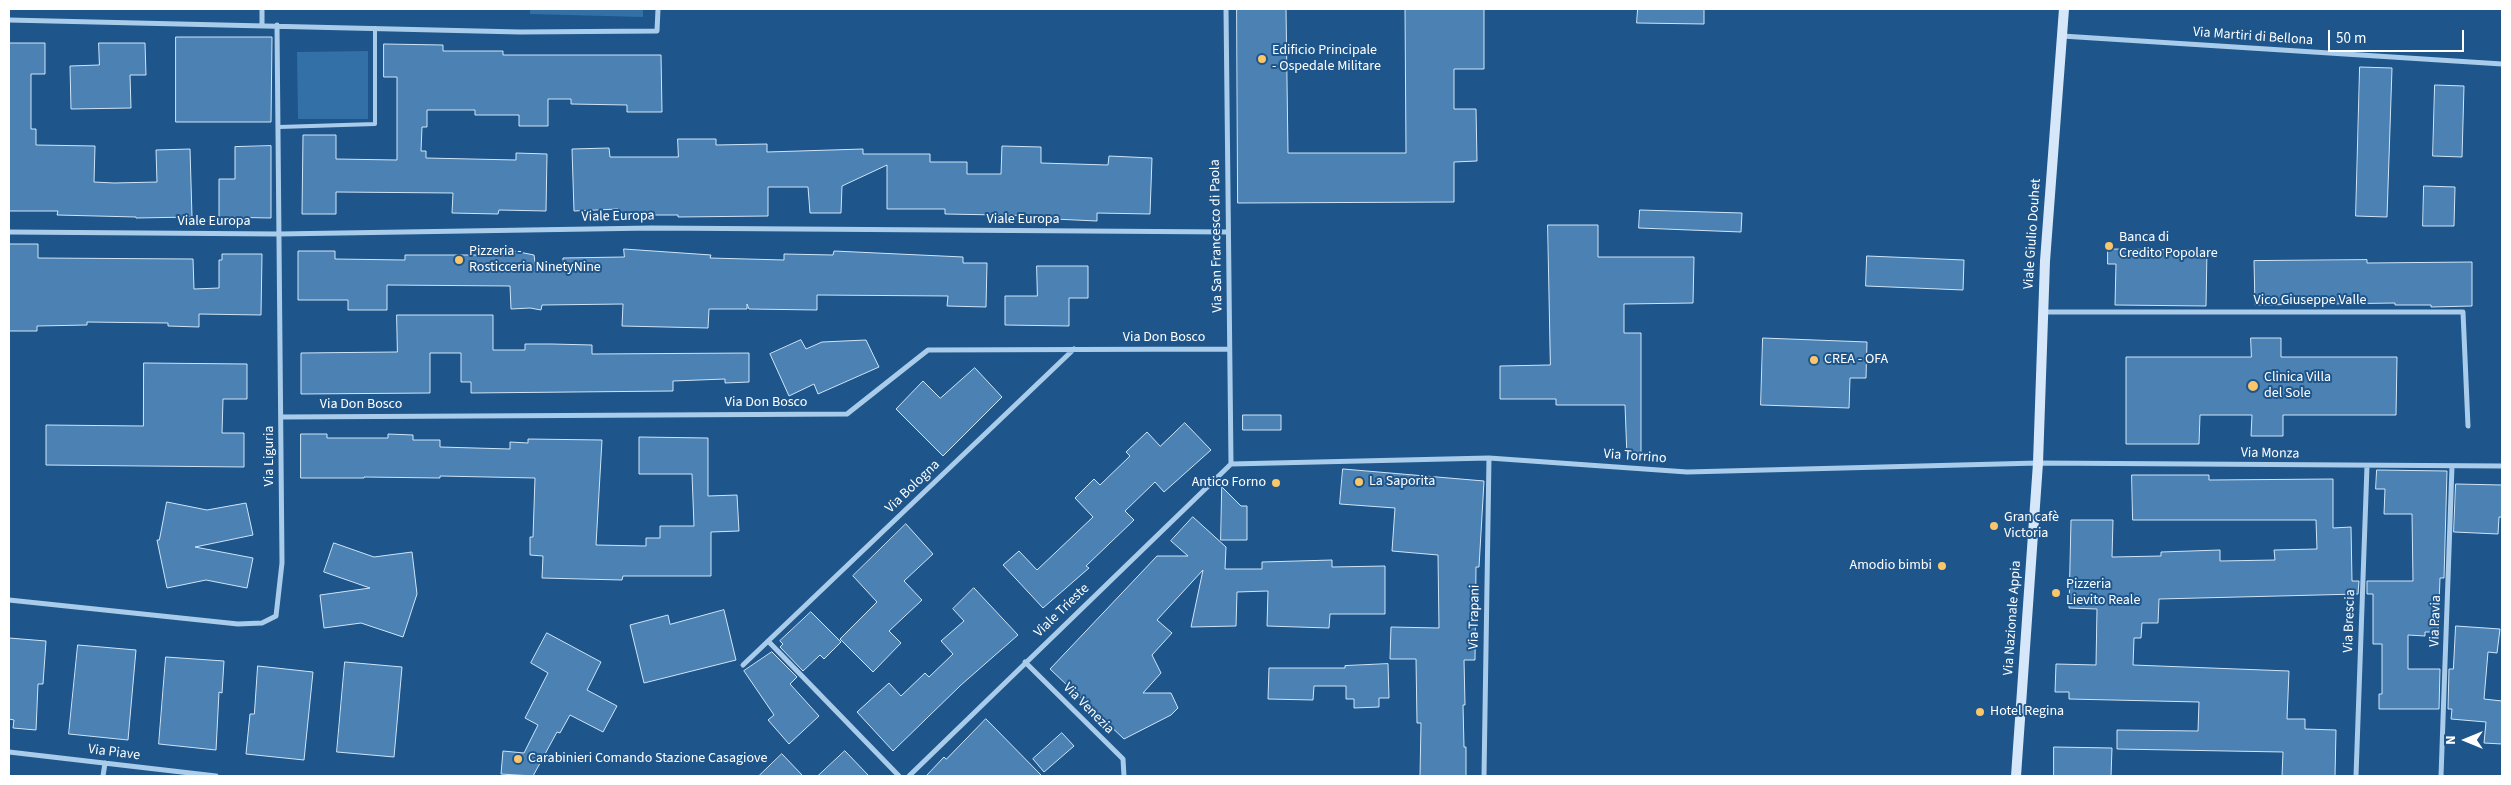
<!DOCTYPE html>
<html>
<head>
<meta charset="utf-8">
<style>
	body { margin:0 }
	#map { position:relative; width:2511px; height:785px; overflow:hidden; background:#1e558a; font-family:"Source Sans 3",sans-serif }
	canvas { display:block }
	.frame { position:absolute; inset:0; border:10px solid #fff; pointer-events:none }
	.north { position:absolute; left:2441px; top:715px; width:50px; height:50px; -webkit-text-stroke:4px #1e558a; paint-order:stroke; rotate:270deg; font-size:14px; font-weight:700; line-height:20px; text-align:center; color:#fff }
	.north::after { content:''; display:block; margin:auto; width:18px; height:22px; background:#fff; clip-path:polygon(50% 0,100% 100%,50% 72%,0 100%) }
	.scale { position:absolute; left:2328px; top:30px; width:136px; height:22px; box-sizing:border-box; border:2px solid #fff; border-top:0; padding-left:6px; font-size:15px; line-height:18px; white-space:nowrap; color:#fff; -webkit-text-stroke:4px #1e558a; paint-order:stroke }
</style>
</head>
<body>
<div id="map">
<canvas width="2511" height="785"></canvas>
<div class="frame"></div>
<div class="north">N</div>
<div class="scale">50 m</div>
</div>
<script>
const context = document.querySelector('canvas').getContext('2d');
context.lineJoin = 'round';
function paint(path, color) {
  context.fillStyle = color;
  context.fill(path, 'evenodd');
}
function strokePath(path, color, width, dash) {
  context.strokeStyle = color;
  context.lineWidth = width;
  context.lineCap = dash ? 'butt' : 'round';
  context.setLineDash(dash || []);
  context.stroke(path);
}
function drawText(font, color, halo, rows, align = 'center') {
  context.font = font + ' "Source Sans 3",sans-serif';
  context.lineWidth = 4;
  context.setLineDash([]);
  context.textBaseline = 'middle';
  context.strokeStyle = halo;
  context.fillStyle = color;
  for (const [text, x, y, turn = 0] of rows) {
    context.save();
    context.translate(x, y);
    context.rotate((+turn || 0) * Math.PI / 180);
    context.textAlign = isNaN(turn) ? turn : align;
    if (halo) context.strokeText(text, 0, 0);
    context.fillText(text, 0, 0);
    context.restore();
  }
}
paint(new Path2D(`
	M530,9H643V17L530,14Z
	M368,51V119H298L297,52Z`), '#3270a7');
const building = new Path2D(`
	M1237,9H1286L1288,153H1406L1405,9H1484V69H1454V109H1476L1477,161L1454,162V202L1238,203Z
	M1638,9H1704V24L1637,23Z
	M176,37H272L271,122H176Z
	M9,43H45V74H31V129H36V145L95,146L94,182L114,183L157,182L156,150L190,149L192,217L136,218V217L57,215L58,211H9Z
	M99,43H145L146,75H130L131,108L71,109L70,66L99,65Z
	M384,44L443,45V51H503V55H661L662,112H627V105L571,104V99H548V126H519V115H475V110H427V127H422L421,151H426V158L516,160V153L547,154L546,211L499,210L498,214L452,213L453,193L336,192V214H302L303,135H336V159L397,160V77H384Z
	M2360,67L2392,68L2387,217L2356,216Z
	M2435,85L2464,86L2462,157L2433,156Z
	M678,139H716V145L767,144V152L863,149V154H930V162H967V174H1001L1002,146L1041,147V163L1108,165L1109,156L1152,158L1150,214L1097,213V221L1054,219V216L945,214V209H887V165L842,186L841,213H810L808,187H768V216L678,217V215H618V209L574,211L572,149L609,148L610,157H678Z
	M271,146V218L219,217V179H235V147Z
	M2424,186L2455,187L2454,226H2423Z
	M1640,210L1742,213L1741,232L1639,228Z
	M1548,225H1598V257H1694L1693,303L1624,304V333H1641V457H1627L1625,405H1556V399H1500V366L1550,365Z
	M9,244H38V258L193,259L194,289L219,288V260H222V254H262L261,315L199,314V327L168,326V323L87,322V325L37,326V331H9Z
	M624,249L711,255L710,258L784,260V254L833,255L834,251L963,257V263H987L986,307L947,306L948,296L817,295V310L749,309L747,304V309H709L708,328L622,326L623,304L542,305L541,310L530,308L511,309L510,286L387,285V310H348V300H298V251H335V259L405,260V255H505V251H514L534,255L535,262L563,268V258L624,257Z
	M2108,249L2207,250L2206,306L2115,305L2116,264H2108Z
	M1867,256L1964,260L1963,290L1866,286Z
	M2367,260V263L2472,262V306L2431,307V305H2395V303L2255,305L2254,261Z
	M1037,266H1088V298H1069V326L1005,325V296H1037Z
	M397,315H493V350H525V344H552L592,345V354L749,353V382L725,383V379L673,381V391L471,393V382H461V353H430V393L301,394V353L397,352Z
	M1763,338L1867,342L1866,378H1850L1849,408L1761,405Z
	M2251,338H2281V357H2397L2396,415H2283V436H2251L2252,415H2200L2199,444H2126V357H2251Z
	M801,340L806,349L822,342L866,340L879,367L818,394L814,384L789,396L770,354Z
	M144,363L247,364V399H223L222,433H244V467L46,465V425L143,426Z
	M975,368L1002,397L943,456L896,409L923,381L940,398Z
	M1243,415H1281V430H1243Z
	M1185,423L1211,450L1164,492L1155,482L1125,511L1134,520L1086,566L1089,568L1043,608L1003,565L1019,551L1037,570L1093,517L1075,498L1094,479L1100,485L1130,456L1126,452L1147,432L1160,446Z
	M301,434H327V438H388V434L413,435V440H440V447L510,449V442L528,443V439L602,440L596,545L646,546V538H660V526H694L692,474H639V437L708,438V496L737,495L739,531L711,532V576H623L622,580L542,578L543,556L530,555V537H533L535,478L440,476V478L364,477V478H301Z
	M1343,469L1484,481L1479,567H1476L1475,660H1464L1465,705H1463L1464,747H1466V776H1420L1421,723H1417L1416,659H1390L1391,627L1439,628L1438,555L1392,551L1395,508L1340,504Z
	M2377,470L2447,471L2444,578H2440L2438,632H2425V636L2408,635V669H2440L2439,709H2379V694H2382V644H2373V594H2367V581H2413L2412,514H2384L2385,489H2376Z
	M2132,475H2209V480L2333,479V528L2351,527L2352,581H2359L2358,594L2159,599L2158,623H2142L2141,638H2134L2133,665L2289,671L2287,719H2305V729L2336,730L2335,776H2282L2283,752L2117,749V730L2198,731L2199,702L2069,699V692H2055L2056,664L2096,665L2097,609L2069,608L2071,520H2113L2112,557L2161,556V552L2220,550V561L2275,560L2274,550L2317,549L2316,520H2133Z
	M2456,484L2502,485V517H2499L2498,534L2454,532Z
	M1222,487L1241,506H1247V540H1221Z
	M167,502L207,510L246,503L253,535L195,547L253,558L247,588L206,580L167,588L157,540H159Z
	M1193,517L1226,547L1225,569H1262V562L1332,560V567L1385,566V614H1330L1329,628L1267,626L1268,591L1237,592L1236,626L1191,627L1203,570L1157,620L1172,633L1152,655L1161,673L1143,693H1171L1178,708L1171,715L1124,739L1050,669L1157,556H1188L1171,541Z
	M906,524L933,554L904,581L922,600L889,631L901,643L873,672L840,639L877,602L853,576Z
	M334,543L374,557L412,552L417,594L403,637L361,623L324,628L320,595L370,588L324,572Z
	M974,588L1018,635L961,685L893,751L857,712L889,683L901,696L925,673L929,677L953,654L941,641L964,621L953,609Z
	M724,610L736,660L644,683L630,625L668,615L670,624Z
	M811,612L841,642L824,659L820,655L803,671L780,647L783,644L780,641Z
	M2456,626L2500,629L2497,653L2488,652L2484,699L2502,701V744L2484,743L2486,722L2451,719L2452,709H2448L2449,669H2453Z
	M547,633L601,662L587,690L617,706L603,732L570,715L560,733L557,732L533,776L501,774L503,751L524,753L538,725L525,718L548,673L531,663Z
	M9,638L46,641L43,684H38L36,730L13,728L14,720L9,719Z
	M78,645L136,650L128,740L69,734Z
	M772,652L797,677L790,684L819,716L789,744L768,720L774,715L744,671Z
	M166,657L224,661L222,693L219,692L216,750L159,744Z
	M345,662L402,667L394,757L337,752Z
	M1388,664L1389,698H1379V707L1354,708V699H1346V686H1314L1313,700L1268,699L1269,668H1345V666Z
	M258,666L313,672L304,760L246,754L250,714H254Z
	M986,719L1042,776H926L944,757L946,759Z
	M1062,733L1074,746L1044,772L1033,759Z
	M2054,747L2112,748L2111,776H2054Z
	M845,751L869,776H818Z
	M782,754L803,776H759Z`);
paint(building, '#4b81b3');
strokePath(building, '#cfe5f8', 1);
strokePath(new Path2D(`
	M279,127L375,124V28`), '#aacceb', 4);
strokePath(new Path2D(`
	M262,9V26
	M1226,9L1231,464
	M9,20L520,32L657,31L658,9
	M2062,36L2502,64
	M9,232L279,234L652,228L1228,232
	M2042,312H2463L2468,426
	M282,417L847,414L928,350L1229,349
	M1231,464L1489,458L1687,472L2038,463L2502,466
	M9,600L238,624L262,623L276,616L282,563L277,25
	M768,641L899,776
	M1025,662L1123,759L1124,776
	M743,665L1074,349
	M9,752L216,776
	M103,776L105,763
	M909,776L1231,464
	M1484,776L1489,458
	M2356,776L2367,466
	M2441,776L2452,466`), '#aacceb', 5);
strokePath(new Path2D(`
	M2016,776L2038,463L2045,261L2064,9`), '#d5e7f9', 10);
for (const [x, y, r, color] of [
	[1262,59,5,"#fac669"],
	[2109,246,5,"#fac669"],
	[459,260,5,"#fac669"],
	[1814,360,5,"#fac669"],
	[2253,386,6,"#fac669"],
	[1359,482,5,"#fac669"],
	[1276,483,5,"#fac669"],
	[1994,526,5,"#fac669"],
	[1942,566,5,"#fac669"],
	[2056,593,5,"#fac669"],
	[1980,712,5,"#fac669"],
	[518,759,5,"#fac669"]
]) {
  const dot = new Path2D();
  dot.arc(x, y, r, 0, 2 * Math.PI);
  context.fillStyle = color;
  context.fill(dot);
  strokePath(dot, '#1e558a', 2);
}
drawText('14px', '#fff', '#1e558a', [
	["Via Martiri di Bellona",2253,37,4],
	["Viale Europa",618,217,-1],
	["Viale Europa",1023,220],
	["Viale Europa",214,222],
	["Viale Giulio Douhet",2033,234,-86],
	["Via San Francesco di Paola",1217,236,-91],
	["Vico Giuseppe Valle",2310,301],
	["Via Don Bosco",1164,338],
	["Via Don Bosco",766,403],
	["Via Don Bosco",361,405],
	["Via Monza",2270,454,1],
	["Via Liguria",270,456,-90],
	["Via Torrino",1635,457,4],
	["Via Bologna",913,487,-44],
	["Viale Trieste",1062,611,-44],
	["Via Trapani",1475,617,-89],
	["Via Nazionale Appia",2013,618,-86],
	["Via Brescia",2350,621,-88],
	["Via Pavia",2436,621,-88],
	["Via Venezia",1088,709,45],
	["Via Piave",114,753,7]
]);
drawText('14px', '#fff', '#1e558a', [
	["Edificio Principale",1272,51],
	["- Ospedale Militare",1272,67],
	["Banca di",2119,238],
	["Credito Popolare",2119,254],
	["Pizzeria -",469,252],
	["Rosticceria NinetyNine",469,268],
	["CREA - OFA",1824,360],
	["Clinica Villa",2264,378],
	["del Sole",2264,394],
	["La Saporita",1369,482],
	["Antico Forno",1266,483,"right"],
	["Gran cafè",2004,518],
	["Victoria",2004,534],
	["Amodio bimbi",1932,566,"right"],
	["Pizzeria",2066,585],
	["Lievito Reale",2066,601],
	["Hotel Regina",1990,712],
	["Carabinieri Comando Stazione Casagiove",528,759]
], 'left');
</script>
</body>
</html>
